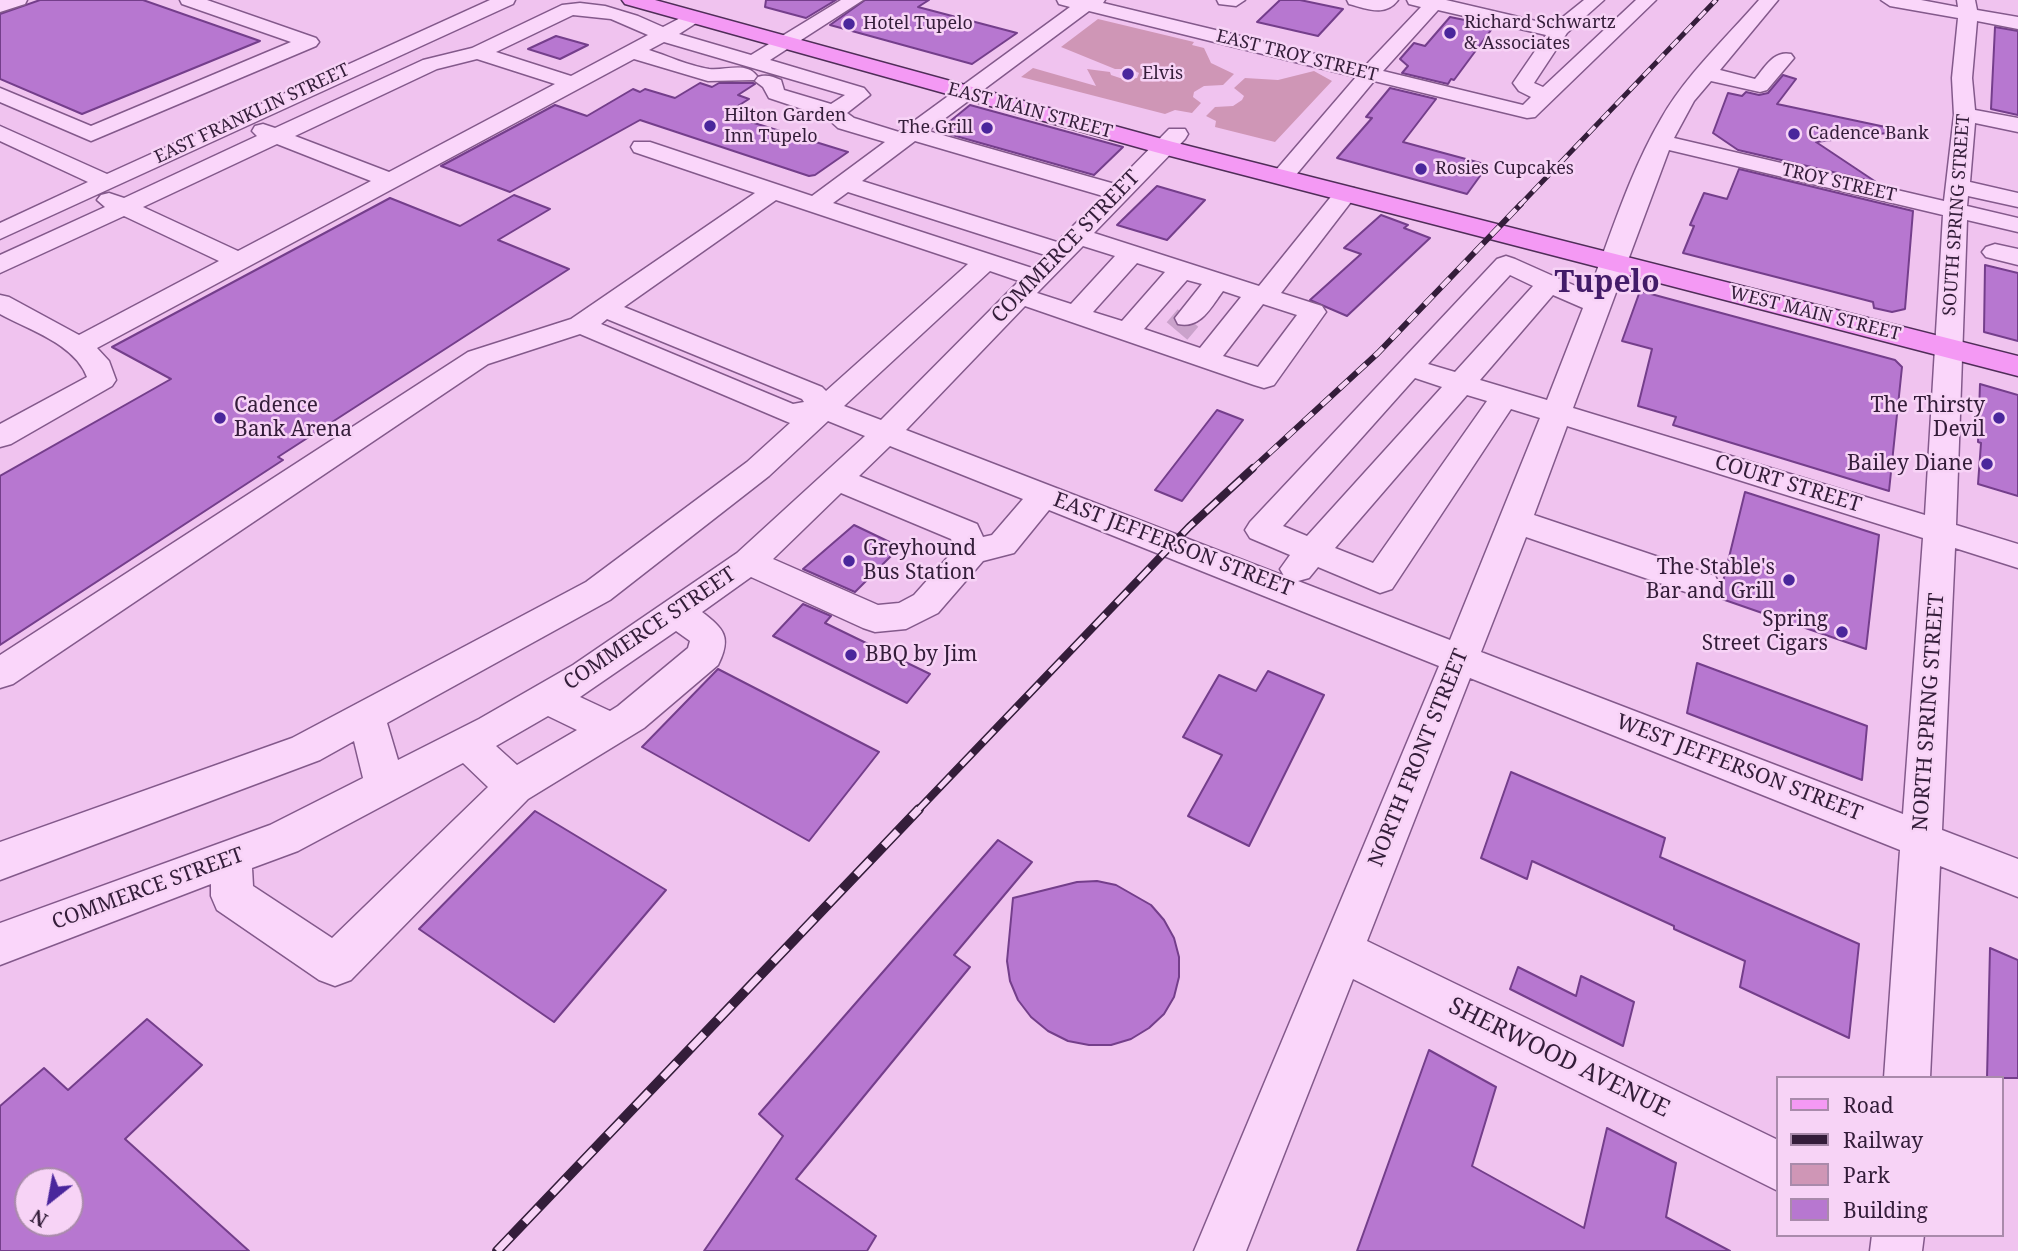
<!DOCTYPE html>
<html>
<head>
<meta charset="utf-8">
<style>
	body { margin:0 }
	#map { position:relative; width:2018px; height:1251px; overflow:hidden; background:#f0c3ef; font-family:"Noto Serif",serif }
	canvas { display:block }
	.legend { position:absolute; left:1776px; top:1076px; width:228px; height:161px; box-sizing:border-box; background:#f7d3f6; border:2px solid #a98aab; margin:0; padding:9px 12px; list-style:none; font-size:21px; color:#341d3a }
	.legend li { display:flex; align-items:center; gap:14px; height:35px }
	.legend b { width:35px; border:2px solid #a98aab }
	.north { position:absolute; left:14px; top:1167px; width:70px; height:70px; box-sizing:border-box; background:#f7d3f6; border:2px solid #a98aab; border-radius:50%; rotate:211deg; font-size:19px; font-weight:700; line-height:28px; text-align:center; color:#341d3a }
	.north::after { content:''; display:block; margin:auto; width:24px; height:32px; background:#4a269c; clip-path:polygon(50% 0,100% 100%,50% 72%,0 100%) }
</style>
</head>
<body>
<div id="map">
<canvas width="2018" height="1251"></canvas>
<ul class="legend">
<li><b style="height:9px;background:#f499f4"></b>Road</li>
<li><b style="height:9px;background:#341d3a"></b>Railway</li>
<li><b style="height:19px;background:#cf96b6"></b>Park</li>
<li><b style="height:19px;background:#b777d0"></b>Building</li>
</ul>
<div class="north">N</div>
</div>
<script>
const context = document.querySelector('canvas').getContext('2d');
context.lineJoin = 'round';
function paint(path, color) {
  context.fillStyle = color;
  context.fill(path, 'evenodd');
}
function strokePath(path, color, width, dash) {
  context.strokeStyle = color;
  context.lineWidth = width;
  context.lineCap = dash ? 'butt' : 'round';
  context.setLineDash(dash || []);
  context.stroke(path);
}
function drawText(font, color, halo, rows, align = 'center') {
  context.font = font + ' "Noto Serif",serif';
  context.lineWidth = 5;
  context.setLineDash([]);
  context.textBaseline = 'middle';
  context.strokeStyle = halo;
  context.fillStyle = color;
  for (const [text, x, y, turn = 0] of rows) {
    context.save();
    context.translate(x, y);
    context.rotate((+turn || 0) * Math.PI / 180);
    context.textAlign = isNaN(turn) ? turn : align;
    if (halo) context.strokeText(text, 0, 0);
    context.fillText(text, 0, 0);
    context.restore();
  }
}
paint(new Path2D(`
	M1098,19L1194,42L1192,45L1204,48L1211,63L1234,74L1223,85L1204,86L1194,92L1193,97L1201,103L1192,113L1175,110L1165,114L1021,77L1033,68L1096,86L1087,69L1110,72L1111,75L1126,80L1137,78L1139,73L1131,69H1115L1061,47Z
	M1314,71L1332,81L1275,142L1215,127L1216,121L1206,116L1215,107L1233,106L1242,100L1244,96L1234,88L1245,78L1278,80Z`), '#cf96b6');
const building = new Path2D(`
	M40,0H143L260,41L82,114L0,79V14Z
	M766,0H836L806,18L765,7Z
	M865,0H929L918,7L1017,33L972,64L830,25Z
	M1280,0H1300L1343,9L1318,36L1257,22Z
	M1450,17L1494,26L1454,80L1451,79L1448,84L1402,73L1408,66L1400,59L1414,43L1425,46Z
	M1995,27L2018,31V115L1991,109Z
	M556,36L588,45L560,59L528,49Z
	M1783,75L1796,79L1777,104L1895,129V132L1816,142L1876,182L1738,150L1713,133L1728,93L1742,96L1746,92L1759,95L1768,93Z
	M700,83L712,87L719,83H753L755,84L738,95L749,99L725,114L848,152L815,175L809,176L640,120L510,192L441,166L555,105L587,116L633,89L640,92L645,89L675,98Z
	M1390,88L1436,99L1403,142L1488,165L1467,194L1337,158L1372,118L1366,117Z
	M970,105L1123,147L1094,175L938,131Z
	M1739,169L1913,211L1905,309L1892,312L1874,308L1873,302L1683,253L1694,226L1690,225L1704,193L1727,199Z
	M1157,186L1205,200L1167,240L1117,225Z
	M514,195L550,209L498,240L569,269L278,457L283,460L0,645V476L171,379L112,347L390,198L460,226Z
	M1381,215L1408,225L1404,228L1430,238L1347,316L1310,300L1361,254L1344,248Z
	M1985,265L2018,273V341L1984,332Z
	M1640,291L1895,360L1902,367L1889,491L1673,425L1676,417L1638,406L1652,349L1622,341Z
	M1980,384L2018,395V496L1978,484L1981,443L1978,442Z
	M1217,410L1243,420L1182,501L1155,490Z
	M1745,492L1879,535L1866,649L1719,598Z
	M854,525L900,547L855,592L803,569Z
	M803,604L831,616L825,623L930,674L907,703L773,636Z
	M1697,663L1867,726L1862,780L1687,713Z
	M718,669L879,752L809,841L642,747Z
	M1268,671L1324,695L1249,846L1188,816L1222,755L1183,737L1219,675L1256,691Z
	M1511,772L1665,838L1660,857L1859,944L1849,1038L1740,987L1745,961L1674,929V926L1532,861L1527,879L1481,858Z
	M535,811L666,890L554,1022L419,929Z
	M998,840L1032,862L954,955L970,967L796,1179L876,1236L867,1251H704L783,1136L759,1114Z
	M1097,881L1116,885L1151,905L1164,920L1174,938L1179,957V977L1174,997L1164,1014L1149,1028L1131,1039L1111,1045H1089L1068,1041L1048,1031L1031,1017L1018,1000L1010,981L1007,961L1013,898L1077,882Z
	M1990,948L2018,960V1078H1987Z
	M1518,967L1576,996L1581,976L1634,1002L1623,1046L1510,989Z
	M147,1019L202,1065L125,1139L249,1251H0V1106L44,1068L68,1090ZM28,1181H70V1223H28Z
	M1429,1050L1496,1087L1472,1166L1584,1228L1607,1128L1676,1163L1666,1217L1730,1251H1357Z`);
paint(building, '#b777d0');
strokePath(building, '#743e8b', 2);
strokePath(new Path2D(`
	M1177,331L1188,318`), '#caa2cb', 27, [27, 14]);
const minor = new Path2D(`
	M0,0H27L25,4L0,12Z
	M180,0H207L316,38L319,42L316,46L91,141L0,102V88L91,126L291,42L182,4Z
	M490,0H515L513,4L0,239V223L88,182L0,141V126L107,174Z
	M841,0H863L770,60L864,88L870,95L847,113L854,118L899,132L1070,7L1059,4L1057,0H1105L1103,3L1365,66L1421,7L1409,4L1407,0H1446L1553,25L1584,0H1604L1567,33L1534,83L1543,87L1636,0H1656L1535,117L1527,118L1374,81L1290,182H1274L1270,177L1356,77L1089,11L928,131L1115,184L1169,129H1185L1188,134L1185,139L1094,233L1259,286L1338,188H1354L1358,193L1354,198L1281,293L1322,306L1326,312L1274,385L1264,388L1254,385L1025,306L906,430L1284,576L1280,569L1290,555L1250,538L1245,530L1250,522L1497,259L1506,256L1515,259L1589,292C1611,234 1630,172 1661,119C1686,75 1725,39 1759,0H1778L1720,70L1755,79C1765,67 1774,50 1791,54L1794,58L1767,90L1760,92L1711,81L1694,101L1674,138L1944,201L1954,115L1952,78L1958,18L1890,6L1881,0H1921L1958,7L1957,0H1975L1977,10L2018,17V29L1977,21L1972,78L1975,110L2018,118V132L1975,123L1970,182L2018,193V207L1968,196L1967,206L2018,218V232L1967,220L1956,525L2018,544V568L1955,548L1942,830L2018,859V897L1940,866L1930,1078H1884L1900,850L1470,678L1367,941L1778,1140V1191L1353,979L1246,1251H1194L1439,666L1049,510L1014,553L983,561L938,613L906,629L875,632L863,628L751,577L702,612C724,629 732,637 718,665L644,728L528,799L351,980L335,986L319,980L217,910L211,896V884L0,965V923L270,825L363,778L354,741L320,760L0,880V842L292,738L586,582L747,462L790,423L580,334L488,364L13,684L0,688V655L468,352L571,319L755,193L634,152L631,147L634,142H650L812,196L885,142L838,128L826,117L769,98L763,87L755,81L758,77C767,74 773,77 781,80L784,90L831,104L845,95L664,42L649,50C668,56 689,66 709,69C725,71 746,61 757,76L754,80L708,81L634,59L97,348L109,361L116,380L112,386L11,444L0,447V424L87,377C75,344 29,330 0,314V295L9,297L79,335L219,261L124,216L0,273V255L105,207L97,200L101,195L109,193L124,198L257,136L252,131L255,126L263,124L275,128L423,60L472,48L562,5L580,3L605,6L638,16L663,27L688,14H702L704,18L679,34L751,55ZM1438,10L1546,35L1513,83L1519,91L1531,97L1523,105L1383,71ZM573,15L611,19L648,35L571,76L496,52ZM477,59L555,84L389,172L295,136L437,69ZM915,141L1103,196L1057,242L862,181ZM277,144L371,181L238,251L143,207ZM1669,150L1943,215L1925,515L1573,408ZM848,192L1045,255L1032,268L833,203ZM776,200L968,264L826,391L822,387L624,307ZM1083,246L1115,256L1071,304L1037,293ZM1137,263L1165,272L1122,321L1093,312ZM990,271L1019,281L881,420L844,406ZM1510,275L1533,286L1455,372L1428,364ZM1187,280L1202,284L1175,318L1178,324C1201,329 1211,307 1223,291L1241,297L1200,348L1144,329ZM1553,295L1583,308L1547,400L1480,380ZM1263,304L1297,315L1258,367L1223,356ZM607,319L802,399L804,402L793,404L601,324ZM1415,378L1442,387L1307,536L1283,526ZM1467,395L1487,401L1373,563L1335,548ZM1511,409L1540,418L1450,640L1298,581L1309,578L1318,567L1380,593L1392,589ZM828,421L865,436L737,553L573,665L479,719L398,760L387,723L610,600L769,476ZM1567,426L1923,538L1903,814L1481,652L1526,537L1703,598L1715,594L1720,585L1715,576L1534,515ZM890,446L1023,499L992,535L983,537L977,524L859,476ZM841,493L951,539L955,549L914,595L899,603L878,605L773,559ZM676,631L690,641L688,648L618,706L610,711L580,697ZM548,716L577,730L517,765L496,746ZM463,763L488,787L332,938L253,886L252,868L298,851Z
	M1217,0H1245L1236,6L1219,4Z
	M1347,0H1398C1385,17 1368,9 1349,4Z
	M1995,244L2018,249V265L1986,257L1982,252L1986,247Z
	M1872,1235H1924L1922,1251H1870Z`);
const major = new Path2D(`
	M622,0H655L1173,142L2018,356V376L1155,152L625,4Z`);
strokePath(minor, '#83598b', 3);
strokePath(major, '#4f2d58', 3);
paint(minor, '#fad6fa');
paint(major, '#f499f4');
const railFar3 = new Path2D(`
	M1519,206L1716,0`);
const railFar2 = new Path2D(`
	M1251,470L1378,353L1521,204`);
const railFar1 = new Path2D(`
	M917,811L1189,527L1253,468`);
const rail = new Path2D(`
	M497,1251L919,809`);
strokePath(railFar3, '#341d3a', 5);
strokePath(railFar2, '#341d3a', 6);
strokePath(railFar1, '#341d3a', 8);
strokePath(rail, '#341d3a', 10);
strokePath(railFar3, '#f7d3f6', 3.5, [10]);
strokePath(railFar2, '#f7d3f6', 4.5, [12]);
strokePath(railFar1, '#f7d3f6', 5, [16]);
strokePath(rail, '#f7d3f6', 7, [20]);
for (const [x, y, r, color] of [
	[849,24,7,"#4a269c"],
	[1450,33,7,"#4a269c"],
	[1128,74,7,"#4a269c"],
	[710,126,7,"#4a269c"],
	[987,128,7,"#4a269c"],
	[1794,134,7,"#4a269c"],
	[1421,169,7,"#4a269c"],
	[220,418,7,"#4a269c"],
	[1999,418,7,"#4a269c"],
	[1987,464,7,"#4a269c"],
	[849,561,7,"#4a269c"],
	[1789,580,7,"#4a269c"],
	[1842,632,7,"#4a269c"],
	[851,655,7,"#4a269c"]
]) {
  const dot = new Path2D();
  dot.arc(x, y, r, 0, 2 * Math.PI);
  context.fillStyle = color;
  context.fill(dot);
  strokePath(dot, '#f7d3f6', 2.5);
}
drawText('18px', '#341d3a', '#f7d3f6', [
	["Richard Schwartz",1464,23],
	["& Associates",1464,44],
	["Hotel Tupelo",863,24],
	["Elvis",1142,74],
	["Hilton Garden",724,116],
	["Inn Tupelo",724,137],
	["The Grill",973,128,"right"],
	["Cadence Bank",1808,134],
	["Rosies Cupcakes",1435,169]
], 'left');
drawText('18px', '#341d3a', '#f7d3f6', [
	["EAST TROY STREET",1297,56,14],
	["EAST MAIN STREET",1030,111,15],
	["EAST FRANKLIN STREET",252,114,-25],
	["TROY STREET",1839,183,13],
	["SOUTH SPRING STREET",1957,215,-86],
	["WEST MAIN STREET",1815,314,14]
]);
drawText('21px', '#341d3a', '#f7d3f6', [
	["COMMERCE STREET",1066,247,-46],
	["COURT STREET",1788,484,17],
	["EAST JEFFERSON STREET",1173,545,21],
	["COMMERCE STREET",650,629,-34],
	["NORTH SPRING STREET",1929,712,-86],
	["NORTH FRONT STREET",1419,758,-68],
	["WEST JEFFERSON STREET",1739,768,21],
	["COMMERCE STREET",148,889,-20]
]);
drawText('21px', '#341d3a', '#f7d3f6', [
	["Cadence",234,406,"left"],
	["Bank Arena",234,430,"left"],
	["The Thirsty",1985,406],
	["Devil",1985,430],
	["Bailey Diane",1973,464],
	["Greyhound",863,549,"left"],
	["Bus Station",863,573,"left"],
	["The Stable's",1775,568],
	["Bar and Grill",1775,592],
	["Spring",1828,620],
	["Street Cigars",1828,644],
	["BBQ by Jim",865,655,"left"]
], 'right');
drawText('24px', '#341d3a', '#f7d3f6', [
	["SHERWOOD AVENUE",1559,1058,26]
]);
drawText('bold 30px', '#431b69', '#f7d3f6', [
	["Tupelo",1607,283]
]);
</script>
</body>
</html>
